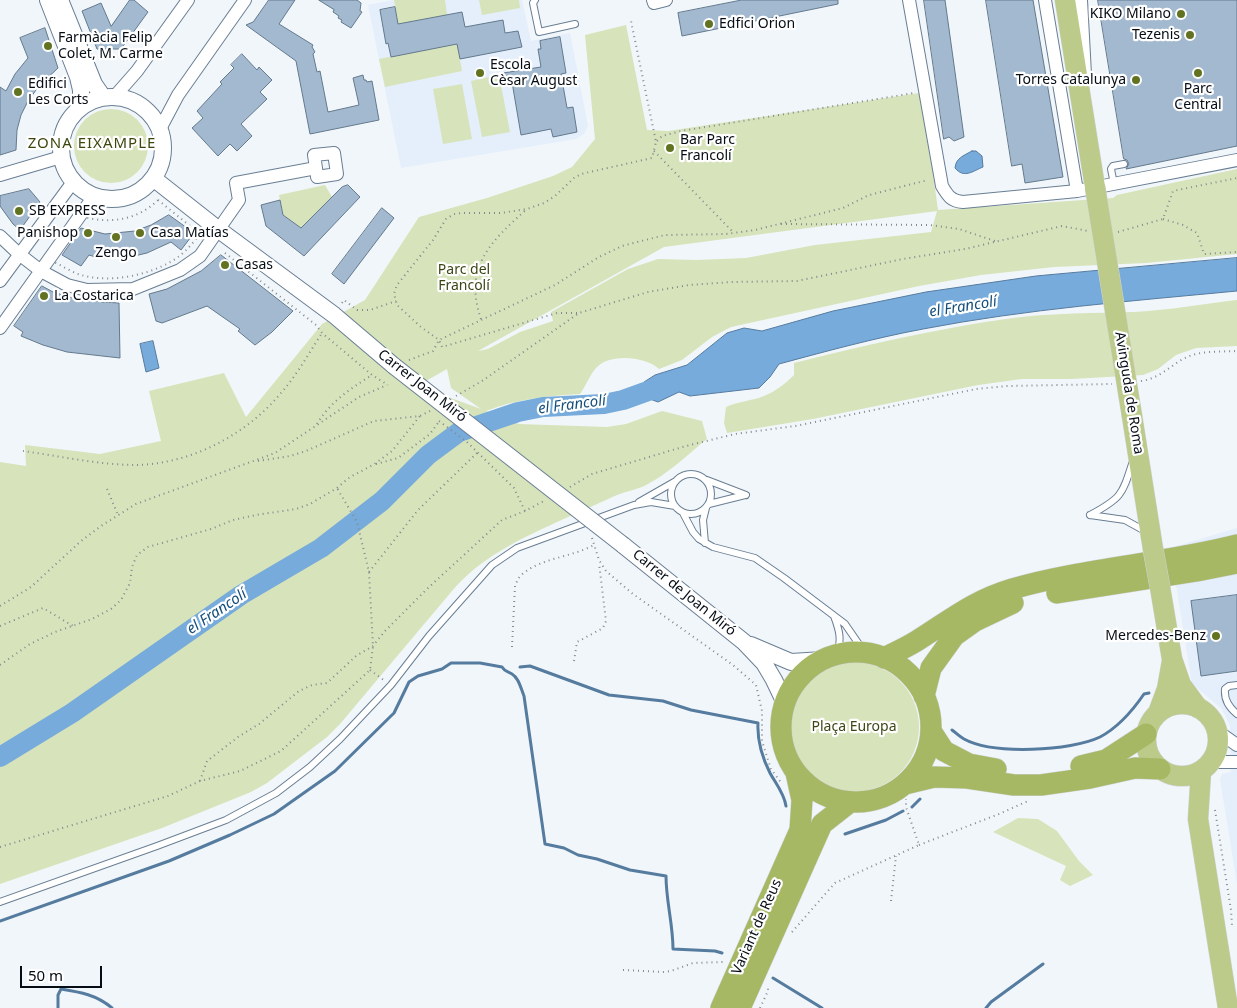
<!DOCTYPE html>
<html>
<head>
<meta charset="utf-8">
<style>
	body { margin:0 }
	#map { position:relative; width:1237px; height:1008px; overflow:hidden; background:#f1f6fa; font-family:"Noto Sans",sans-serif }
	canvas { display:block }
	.scale { position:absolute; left:20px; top:966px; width:82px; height:22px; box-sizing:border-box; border:2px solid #050c14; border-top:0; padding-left:6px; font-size:15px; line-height:18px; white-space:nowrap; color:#050c14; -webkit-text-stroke:4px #fff; paint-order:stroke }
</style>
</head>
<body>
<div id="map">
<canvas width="1237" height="1008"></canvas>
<div class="scale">50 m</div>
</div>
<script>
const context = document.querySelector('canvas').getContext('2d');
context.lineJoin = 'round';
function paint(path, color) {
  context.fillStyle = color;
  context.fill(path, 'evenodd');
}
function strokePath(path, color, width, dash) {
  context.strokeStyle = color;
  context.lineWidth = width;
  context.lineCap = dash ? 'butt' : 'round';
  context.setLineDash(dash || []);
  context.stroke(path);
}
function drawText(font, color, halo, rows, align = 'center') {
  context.font = font + ' "Noto Sans",sans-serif';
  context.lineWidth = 4.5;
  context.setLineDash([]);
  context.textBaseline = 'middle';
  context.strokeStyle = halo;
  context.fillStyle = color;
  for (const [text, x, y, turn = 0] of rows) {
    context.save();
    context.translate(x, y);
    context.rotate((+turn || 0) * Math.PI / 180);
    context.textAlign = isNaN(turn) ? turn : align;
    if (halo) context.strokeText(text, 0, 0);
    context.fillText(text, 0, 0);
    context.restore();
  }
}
paint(new Path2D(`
	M393,0H522L531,41L570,33L588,126L584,134L576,139L401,168L368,5Z
	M1237,528V884L1220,779L1222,774L1231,772L1230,726L1222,709L1192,684L1170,548Z`), '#e4effb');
paint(new Path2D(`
	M394,0H445L447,15L398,24Z
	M479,0H519L520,8L482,15Z
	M626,25L647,130L668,131L919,93L933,174L938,210L1113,198L1117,195L1237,169V254L1146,263L1054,267L981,275L919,286L731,327L712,337L682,360L659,369C646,357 612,353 597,367C590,374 586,386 580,394C548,396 516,399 486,411L519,424L607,427L626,424L662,411L702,421L707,439C687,455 668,474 646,485C637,490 626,491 617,495C597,504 577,513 557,522C518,540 480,558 452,591L340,724L327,737L267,783L251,792L162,828L0,884V462L26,466L25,445L100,454L161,441L149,391L224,373L246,417L322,324L365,300L419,217L487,198L553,176L572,167L595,139L585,35ZM937,211L931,232L815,245L746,258L696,260L658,259L628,269L551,312L553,321L520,332L488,349L478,351L664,247ZM447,369L451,388L481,409L440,394L426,381Z
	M457,44L462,71L385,87L379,59Z
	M499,75L510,132L482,137L471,81Z
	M462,84L472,139L443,144L433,89Z
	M74 146a37 37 0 1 1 74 0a37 37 0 1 1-74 0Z
	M325,185L332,197L301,228L283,215L279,195Z
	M1237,300V346L1196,348L1176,355L1158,369L1143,375L1071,379H1022L978,385L813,419L727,433L724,423L726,407C739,401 752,401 764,396C776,391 785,384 794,375V363C866,345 939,328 1013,318C1054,313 1094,313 1135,312C1169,310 1203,304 1237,300Z
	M789 727a65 65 0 1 1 130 0a65 65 0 1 1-130 0Z
	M1018,818L1038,819L1057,831L1079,861L1093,875L1070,886L1060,880L1066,866L993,832Z`), '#d7e3ba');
const water = new Path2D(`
	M972,151H976L982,156L983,167C973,171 964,179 955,168C956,158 963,156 972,151Z
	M1237,258V291C1132,301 1027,309 923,329C875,338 827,351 779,364L770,377L759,388L690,396L679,392L658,402L650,399L644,382L655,375L687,365L727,333L744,328L762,331L833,311L926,292L1036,276Z
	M153,341L159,368L146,372L140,344Z`);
paint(water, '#77abdb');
strokePath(water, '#557b9f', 1);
strokePath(new Path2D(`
	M520,667L530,666L609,695L663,701L691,710L758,723C757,741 762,757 770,773C776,784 784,793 786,806
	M952,730C956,733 960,737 964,739C993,755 1071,751 1100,737C1119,727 1133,710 1144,694L1149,693
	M912,807L920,799
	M845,834L886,820L903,811
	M0,921L169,861L230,835L274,814L335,771L394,713L409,682L418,676L442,669L451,663H480L502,667C505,672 508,671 512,674C519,678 521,689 524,696L545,844L564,848L578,855L597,859L630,870L666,876C666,901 673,924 673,949L715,951L722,953
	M773,978L822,1008
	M58,1008V995L61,989C80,992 97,995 112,1008
	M986,1008L991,1002L1043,964`), '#557b9f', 3);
strokePath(new Path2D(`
	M0,757L72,713L241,595L321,548L382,501L428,455L459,432L518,412L543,407L604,404L623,400L673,382`), '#77abdb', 20);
const building = new Path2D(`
	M130,0H134L148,12L121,49H97L82,11L101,3L111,26Z
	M269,0H295L279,24L313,45L312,47L315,52L313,54L317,72L320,71L328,112L359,105L353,78L363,75L364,80H366L367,82L372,81L379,120L310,134L296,61L246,25L253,22Z
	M319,0H357L361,3L360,11L362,12L351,28L341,22L342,20L338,18L339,16L333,12L334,10Z
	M742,0H838V4L682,36L678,13Z
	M924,0H945L964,137L954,141L949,137L944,139Z
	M986,0H1033L1063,177L1025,183L1022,164L1012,166Z
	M1098,0H1237V146L1126,169L1129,164L1127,160L1124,159Z
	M395,7L398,24L462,12L465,27L503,20L505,33L518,31L522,47L460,59L457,44L391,57L388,43L386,44L380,10Z
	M45,28L58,68L38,87L27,103L21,115L17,130L16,150L0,155V87L6,91L15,74L28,58L20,38Z
	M560,37L566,73L561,74L567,108L573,107L577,132L553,137L551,129L521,135L512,82L505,84L503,73L541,67L538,49H541L540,41Z
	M242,54L257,70L259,67L272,80L260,92L267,99L241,124L252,136L237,151L230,144L218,156L192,128L203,118L197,111L222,84L220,82L234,68L231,65Z
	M348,185L360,197L304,256L266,226L261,205L280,200L283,215L301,228L342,187Z
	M29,189L40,202L20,230L13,224L0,206V196Z
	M382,208L394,218L344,284L332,274Z
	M169,215L194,233L181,250L171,242L147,253L130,257L99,258L89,255L81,266L62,255L81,228L105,234L135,231L151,225Z
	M221,255L293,311L272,332L255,345L238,331L240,329L207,306L162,323L156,321L149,294L167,289L201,271Z
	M42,286L53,292L76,299L102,302L119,303L120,358L67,352L43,345L21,336L23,332L14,326Z
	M1237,595V671L1201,676L1191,601Z`);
paint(building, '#a2b9cf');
strokePath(building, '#63798d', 1);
const service = new Path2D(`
	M535,0L533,3L539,32L575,24
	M1114,184L1111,169L1113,166L1124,164
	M671 494a20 20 0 1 1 40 0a20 20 0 1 1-40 0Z
	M707,480L746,495
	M639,502L674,482
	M709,504L745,495
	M683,513L693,532L699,539L713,547L755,558L784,578L845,624L865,653
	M1090,515C1122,498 1122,495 1133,461
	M1090,515L1125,520L1145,531
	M705,543L703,520L706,508
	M834,616C840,632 841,638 838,654
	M1237,685L1229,686L1225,689C1224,700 1229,707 1237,714
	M0,902L157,846L226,820L276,793L310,767L340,739L391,685L429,636L492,565L517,548L634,505L651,502L675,506`);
const minor = new Path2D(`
	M653,0L654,3L666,0
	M909,0L942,186C948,196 951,201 963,202L1077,191L1237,160
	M1045,0L1077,191
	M1081,0L1085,74
	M115,96L137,71L188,0
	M160,129L178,95L245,0
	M0,175L61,157
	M0,236L19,254L41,271L67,285L87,290L133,289L180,270L200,256L239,200L236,183L316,168L317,177L337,174L334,153L314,155L316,168
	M0,281L73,182
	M0,328L94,196
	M1217,731L1237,745
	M1211,762H1237`);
const tertiary = new Path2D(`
	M48,0L78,77L81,90V107
	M60,0L94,84L103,97
	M61 148a51 51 0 1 1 102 0a51 51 0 1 1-102 0Z
	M153,178L219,230L334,315L394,366
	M623,545L744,642L764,663L774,680L785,703
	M751,645L791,662L823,660`);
const primary = new Path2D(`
	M1065,0L1095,187
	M1132,416L1153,549
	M1160,587L1172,659L1181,685L1198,708
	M1146 740a36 36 0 1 1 72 0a36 36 0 1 1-72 0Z
	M1158,713L1167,689L1172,661
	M1201,771L1198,819L1228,1008`);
const trunk = new Path2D(`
	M1057,593L1197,571L1237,563
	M781 727a75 75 0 1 1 150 0a75 75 0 1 1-150 0Z
	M884,658C894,653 905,648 915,642C949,621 972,601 1012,589C1085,568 1163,564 1237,545
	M924,696L931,668L954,636L975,621L1013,603
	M931,731L944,751L969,764L996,769
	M1081,766L1106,760L1146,734
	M905,784L934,777L967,778L1014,785H1041L1090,778L1135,768L1160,769
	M721,1008L800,830L802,800L796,773
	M740,1008L822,824L850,802`);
strokePath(service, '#697e93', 8);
strokePath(minor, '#697e93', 14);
strokePath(tertiary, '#697e93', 18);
strokePath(primary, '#d2d3d5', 21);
strokePath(trunk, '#d2d3d5', 22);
strokePath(new Path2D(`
	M657,141L662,136L681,131L914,93
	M654,151L734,233
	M158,200L200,234C192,244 184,254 172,261C147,276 107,284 78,274C70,271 62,266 54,262L84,217C110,224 138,220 158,200Z
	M1163,219L1183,225L1197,233L1204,254L1237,252
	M781,224L930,225L959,229L995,241
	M1118,232L1163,219L1173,191L1237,178
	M225,253L316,325L322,333L372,375L388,385
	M342,303L344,300L357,310H370L396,301
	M577,313H557L442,347L439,340L421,327L397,305L394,294L397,285L433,240L446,219L454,214L462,213H501L527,209L544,203L555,196L574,178L581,174L652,158L656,142L631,21
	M481,319C463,267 491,241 527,209
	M409,360L433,351L439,340L555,285L599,257L622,246L665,235L726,234L755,230L843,208L869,195L928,180
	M1141,381C1158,379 1169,367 1183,359C1199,350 1219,352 1237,351
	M456,396L482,381L579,313L648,292L689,285L732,282L797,281L903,259L965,249L1062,226L1088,231
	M439,421L467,442L514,488L525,511
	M317,424C330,402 350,389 372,375
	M23,451C59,456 100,465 136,465C191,464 246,435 281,393C297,375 309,353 322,333
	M258,461L290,456L306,451L374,421L420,416L430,411
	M376,464L398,458L430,434L440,420
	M570,487L592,474L686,446L735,434L795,426L976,389L1007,386L1112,384
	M107,489L118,515
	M592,538L599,560L606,571L633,594L733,665L756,685L762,711V741L771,769L782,784
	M369,572L418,510L477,453
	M0,606L31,587L81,541L101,526L136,504L275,453L359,397L387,385
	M0,626L43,608L73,626
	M512,647L515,586C517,581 519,576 524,573C542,558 572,557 594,545
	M574,661L577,642L603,628L606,621L599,563
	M0,665L30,644L55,632L92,619L111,609L121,600L130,583L132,567L137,555L148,547L211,529L233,520L256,515L296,509L310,504L337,488L350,477L373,465L392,451L420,416
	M370,670L385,681
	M200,781L207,761L238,737L259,724L299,691L312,685L327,683L356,656L373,646L384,632L428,588L502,520L525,511L544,501
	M1215,810L1231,910L1232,926
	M919,845L999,814L1028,801
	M0,847L168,796L200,781L240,771L281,751L370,670L373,646L369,572L357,522L337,488
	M891,901L896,856
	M792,932L835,883L919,845L906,807V799
	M623,970L663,972L671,971L693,963L724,962
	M760,1008L768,991V987`), '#83898f', 2, [1, 4]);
strokePath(service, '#fff', 6);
strokePath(minor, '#fff', 12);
strokePath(tertiary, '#fff', 16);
strokePath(primary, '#bcca8a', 20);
strokePath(trunk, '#a6b863', 21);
const tertiaryBridge = new Path2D(`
	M394,366L623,545`);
const primaryBridge = new Path2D(`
	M1095,187L1132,416
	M1153,549L1160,587`);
strokePath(tertiaryBridge, '#697e93', 18, []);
strokePath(primaryBridge, '#d2d3d5', 21, []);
strokePath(tertiaryBridge, '#fff', 16);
strokePath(primaryBridge, '#bcca8a', 20);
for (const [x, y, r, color] of [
	[1181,14,5,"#617220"],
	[709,24,5,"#617220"],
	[1190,35,5,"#617220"],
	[48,46,5,"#617220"],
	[480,73,5,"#617220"],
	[1198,73,5,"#617220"],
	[1136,80,5,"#617220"],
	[18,92,5,"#617220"],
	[670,148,5,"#617220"],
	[19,211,5,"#617220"],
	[88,233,5,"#617220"],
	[140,233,5,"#617220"],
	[116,237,5,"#617220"],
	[225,265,5,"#617220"],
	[44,296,5,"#617220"],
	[1216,636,5,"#617220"]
]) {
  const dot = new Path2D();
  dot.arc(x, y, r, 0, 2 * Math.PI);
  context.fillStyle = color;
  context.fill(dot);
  strokePath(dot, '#fff', 2);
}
drawText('14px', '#050c14', '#fff', [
	["KIKO Milano",1171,14,"right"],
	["Edfici Orion",719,24],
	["Tezenis",1180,35,"right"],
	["Farmàcia Felip",58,38],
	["Colet, M. Carme",58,54],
	["Escola",490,65],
	["Cèsar August",490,81],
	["Torres Catalunya",1126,80,"right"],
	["Edifici",28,84],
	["Les Corts",28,100],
	["Parc",1198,89,"center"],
	["Central",1198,105,"center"],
	["Bar Parc",680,140],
	["Francolí",680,156],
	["SB EXPRESS",29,211],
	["Panishop",78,233,"right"],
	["Casa Matías",150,233],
	["Zengo",116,253,"center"],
	["Casas",235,265],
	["La Costarica",54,296],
	["Mercedes-Benz",1206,636,"right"]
], 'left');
drawText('14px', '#3b4615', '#fff', [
	["Parc del",464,270],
	["Francolí",464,286],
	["Plaça Europa",854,727]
]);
drawText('14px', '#050c14', '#fff', [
	["Carrer Joan Miró",422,386,38],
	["Avinguda de Roma",1129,393,81],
	["Carrer de Joan Miró",684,593,39],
	["Variant de Reus",757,927,-66]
]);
context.letterSpacing = '1px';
drawText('15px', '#3c470e', '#fff', [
	["ZONA EIXAMPLE",92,144]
]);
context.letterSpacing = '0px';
drawText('italic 15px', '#144e7b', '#fff', [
	["el Francolí",963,307,-9],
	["el Francolí",572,405,-7],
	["el Francolí",217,612,-34]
]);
</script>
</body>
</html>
